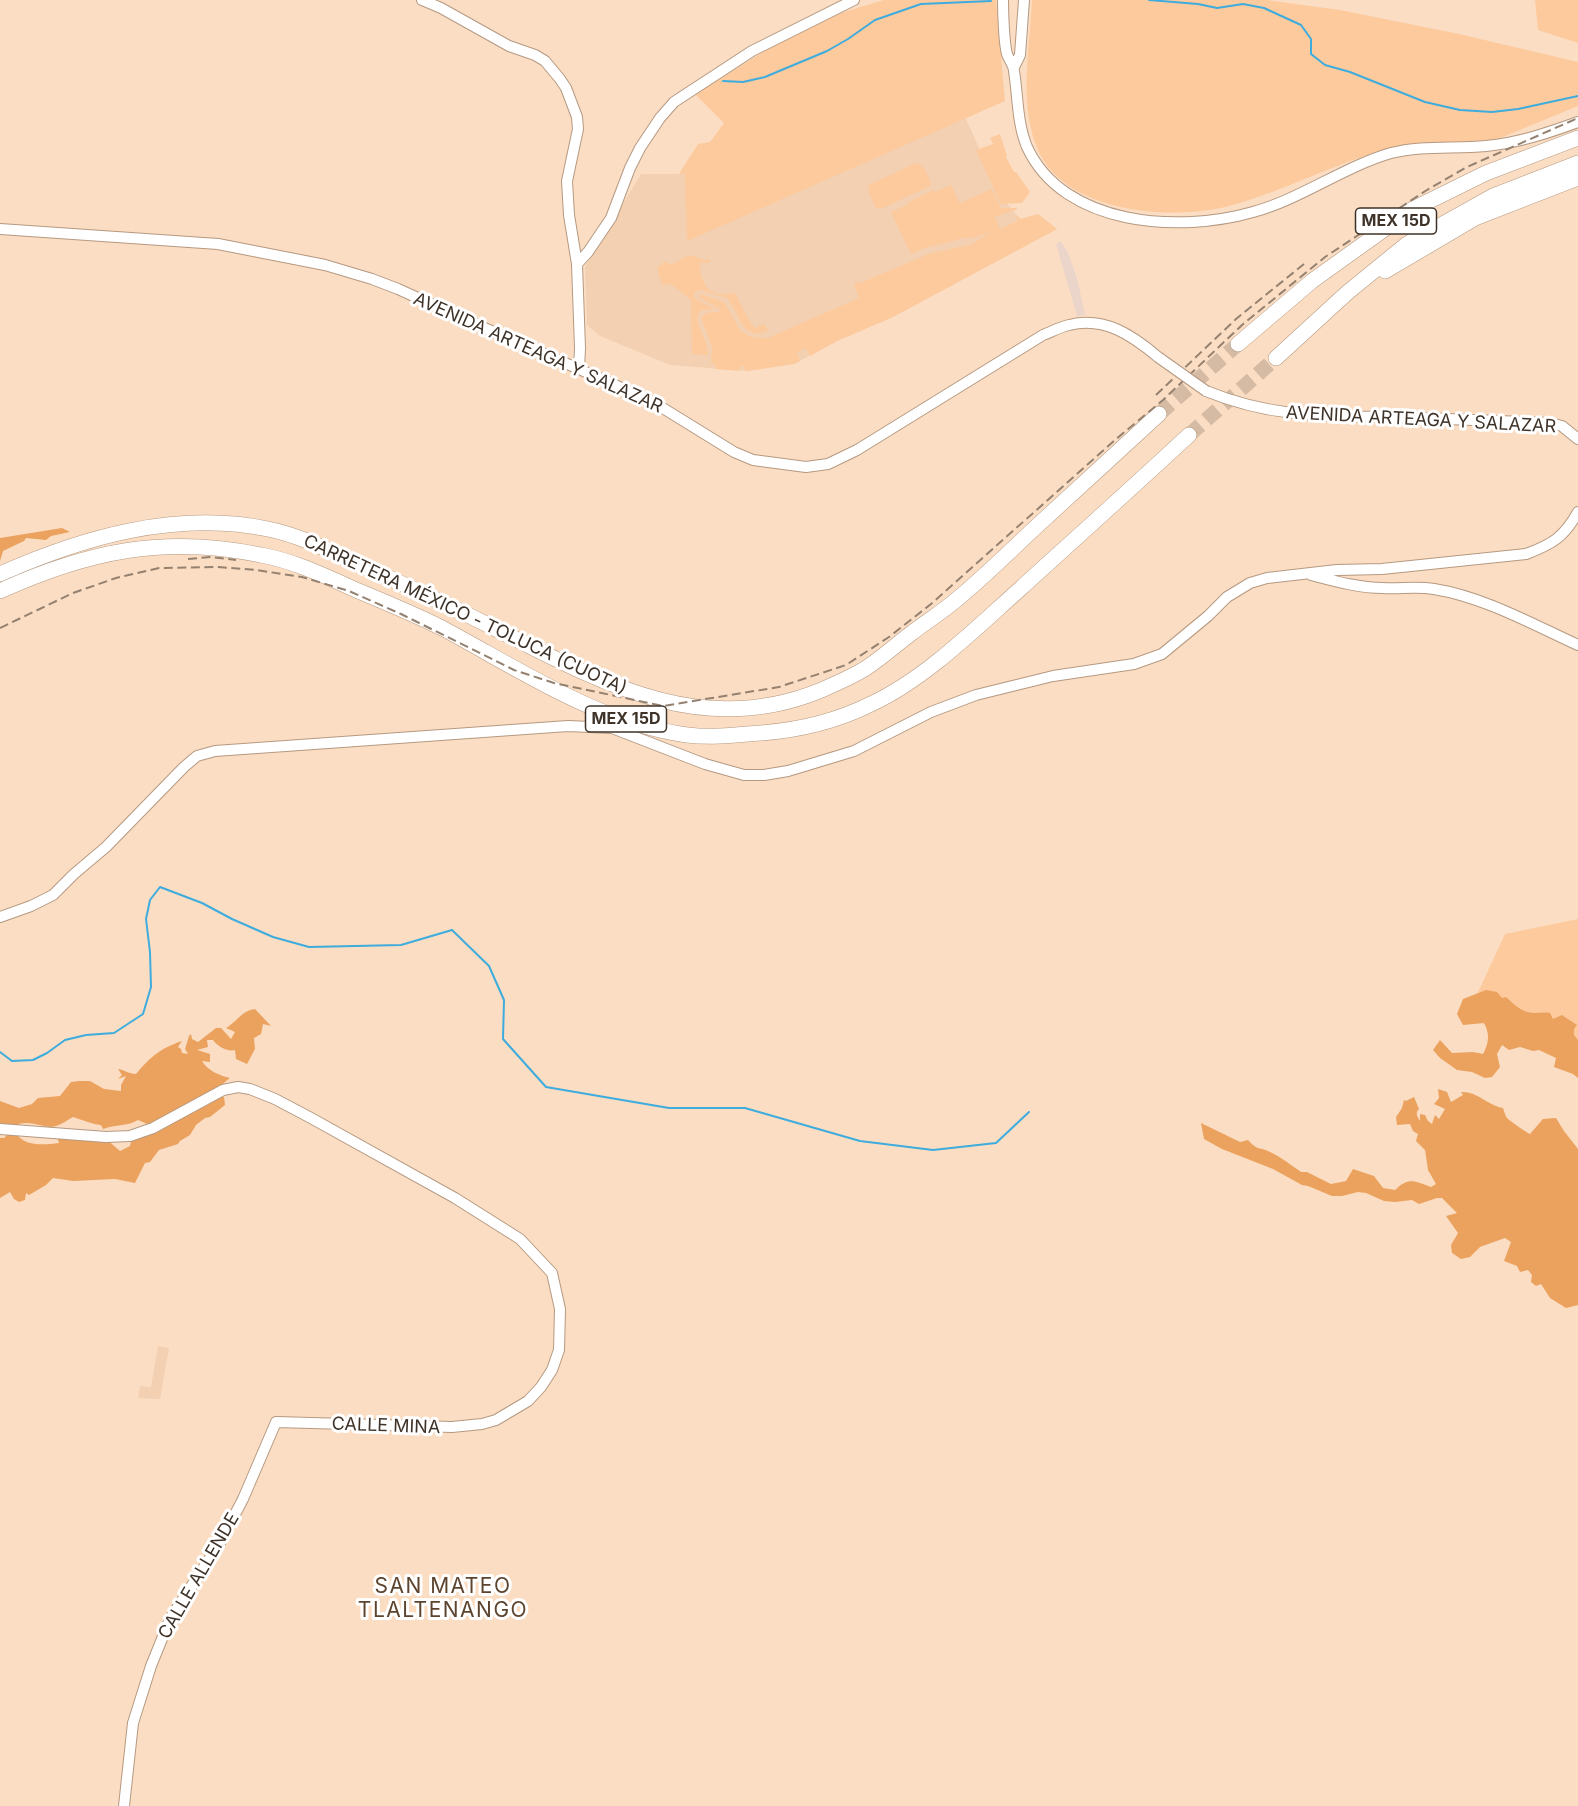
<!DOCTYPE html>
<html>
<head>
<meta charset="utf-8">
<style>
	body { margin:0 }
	canvas { display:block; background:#fbddc3 }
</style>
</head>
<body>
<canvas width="1578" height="1806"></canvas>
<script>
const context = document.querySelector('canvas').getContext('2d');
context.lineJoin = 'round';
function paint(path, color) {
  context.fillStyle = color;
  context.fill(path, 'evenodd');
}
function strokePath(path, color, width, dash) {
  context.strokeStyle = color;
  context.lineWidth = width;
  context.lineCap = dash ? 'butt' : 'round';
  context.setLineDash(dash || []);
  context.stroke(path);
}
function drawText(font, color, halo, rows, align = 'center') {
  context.font = font + ' Inter,sans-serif';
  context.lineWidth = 6;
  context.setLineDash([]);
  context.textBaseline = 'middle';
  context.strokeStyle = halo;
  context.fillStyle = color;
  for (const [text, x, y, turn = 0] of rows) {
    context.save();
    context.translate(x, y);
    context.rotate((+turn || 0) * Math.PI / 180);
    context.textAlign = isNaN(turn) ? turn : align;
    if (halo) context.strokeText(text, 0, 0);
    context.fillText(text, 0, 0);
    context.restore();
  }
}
paint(new Path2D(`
	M965,117L999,192L1009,206L1020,219L1038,214L1057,229L891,318L837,341L794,364L747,371L670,365L600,336L587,325L585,267L641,174H685L688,240Z
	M158,1346L169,1348L160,1399L138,1398L140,1386L151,1387Z`), '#f3d0b1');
paint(new Path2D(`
	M1061,241L1068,253L1077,278L1085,315L1077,316L1056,244Z`), '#ebd4c9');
paint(new Path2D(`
	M884,0H996L1005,101L687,241L685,174H679L698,144L710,142L724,123L695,94L765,51L837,14Z
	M1032,0H1266L1340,10L1459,34L1578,62V106L1493,141L1388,149C1335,163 1286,190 1233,205C1174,222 1061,214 1036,145C1019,101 1030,46 1032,0Z
	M1535,0H1578V43L1538,30Z
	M1000,134L1007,156L1006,157L1014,172H1016L1030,192L1022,203L1001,204L976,150L993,144L990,138Z
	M916,163L922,165L931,182L930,186L881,209L876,208L868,190L869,185Z
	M951,185L963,210L960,203L992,189L1001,208H1018L1014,211L1013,210L995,217L1000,229L1018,221L1016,217L1018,216L1021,219L1038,214L1057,229L893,317L837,341L810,356L806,348L797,353L800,361L794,364L747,371H745V366H740L739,371L715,369V364H711L712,347L701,318L706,313L719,312L720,309L700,298L699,297L700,294L724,302L740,330L751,337L759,338H768L859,298L854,284L858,282H863L931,253L970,245L991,232L973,238H962L947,243L927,247L911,254L891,212L907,205V203L933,190L935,192Z
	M689,255L705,260L710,259L709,263L700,262C700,275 704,293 720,294C725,295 730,293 735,293L751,324L756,328L764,324L768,331C741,342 740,313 727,298L701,290L696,291L694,295L695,299L715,309L701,310C690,323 709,337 708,355L692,354L691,300L671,284L662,285L657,268L665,261L671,265Z
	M1578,919V1067L1467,1016L1505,934Z`), '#fdca9d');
paint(new Path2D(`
	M62,528L70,532L51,536L46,540L26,538L24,541L3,551L0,561V538Z
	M1486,990L1497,992L1502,998L1506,997C1514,1004 1522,1013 1534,1013C1539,1013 1544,1012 1550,1013L1553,1019L1562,1015L1577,1025L1574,1029V1035L1578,1040V1078L1573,1074L1554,1067L1556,1058L1539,1050L1533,1051L1520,1047L1509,1050L1502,1045L1497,1054L1500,1067L1492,1077L1485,1078L1472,1072L1457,1070L1440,1058L1433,1050L1440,1040L1452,1053L1473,1052L1483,1054C1489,1043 1490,1034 1484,1023L1463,1025L1457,1014L1463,999Z
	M255,1009L271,1026L263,1024L261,1034L254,1038L255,1049L247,1064L236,1059L235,1050C227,1052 217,1046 213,1040H207L208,1047L197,1050L210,1054V1062L202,1061C207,1070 220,1076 230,1078C221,1085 215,1092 204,1094V1100L213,1095L224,1097L225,1105L210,1117L205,1118L196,1125L190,1135L180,1141L178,1144L159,1150L150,1162L145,1163L135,1183L115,1179L73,1181L53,1178L46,1185L29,1195L26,1193L25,1200L19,1202L14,1199L10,1192L0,1198V1138H4L10,1132H15C24,1147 43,1145 59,1143L57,1137L98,1132L120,1151L130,1146L132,1137L152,1126L138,1120C126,1127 116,1124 103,1129L101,1125C91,1124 83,1120 73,1117C66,1121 58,1127 50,1127C39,1126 30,1121 19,1124L17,1127L0,1125V1101L19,1108L32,1104L38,1098L60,1096L71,1082L79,1081H90L104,1089L121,1091V1085L126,1076L118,1079L122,1075L118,1069C125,1070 129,1074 136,1074C150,1057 161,1048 182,1041L178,1047L181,1049L182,1053L188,1054L185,1049L189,1036L191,1034L192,1039L198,1042L216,1028H221L231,1039L235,1032L226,1028C238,1021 241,1011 255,1009Z
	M1438,1089L1447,1092L1451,1102L1463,1095L1461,1092C1477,1091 1487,1105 1503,1108C1504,1111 1505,1115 1507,1118C1509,1120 1527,1133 1530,1134L1543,1119L1556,1118L1564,1131L1578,1149V1305L1566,1308L1550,1298L1541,1284L1536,1286L1531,1282L1532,1275L1528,1270L1520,1272L1517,1266L1504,1261L1511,1242L1505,1238L1480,1247L1470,1257L1461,1259L1452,1253L1451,1245L1458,1233L1446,1216L1457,1213L1442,1198H1437L1419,1204L1412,1200L1395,1202L1384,1201L1366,1193L1358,1192L1342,1196H1332L1308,1186L1302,1185L1273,1169L1222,1149L1204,1139L1201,1123L1240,1142L1248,1140C1259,1152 1259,1146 1270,1152C1281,1157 1291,1165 1301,1172H1307L1331,1184L1346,1181L1353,1169L1374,1176L1383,1188L1395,1190C1409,1177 1414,1181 1431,1187L1436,1184L1428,1170L1425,1150L1416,1141L1418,1134L1413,1131L1410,1124L1397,1125L1396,1117L1402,1108L1404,1100L1406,1101L1414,1097L1419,1109C1415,1113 1417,1116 1420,1121V1114L1425,1115L1428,1121L1432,1124L1435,1115L1439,1119L1445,1109L1434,1104L1439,1098Z`), '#eba25e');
strokePath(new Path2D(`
	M1149,0L1198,4L1217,8L1243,4L1264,8L1301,25L1311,39V54L1325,65L1350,72L1425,102L1460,110L1492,112L1518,109L1578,96
	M723,81L743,82L765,77L827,51L848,39L875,20L921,4L991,1
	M0,1052L12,1061L33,1060L47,1053L65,1040L86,1035L114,1033L143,1014L151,987L150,952L146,919L150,900L160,887L202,903L232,919L273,937L309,947L401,945L452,930L489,966L504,1000L503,1039L546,1087L669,1108H745L860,1141L933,1150L996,1143L1029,1112`), '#3eacdd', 2);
strokePath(new Path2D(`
	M1159,414L1238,344
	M1189,435L1276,358`), '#d5bba4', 15, [15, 8]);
const minor = new Path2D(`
	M422,0L441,8L509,46L535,55L545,61L560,79L566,88L577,117L578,129L567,181L569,215L577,264L580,348L579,369
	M1003,0C1003,13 1004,43 1007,54C1009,60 1014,65 1014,71C1018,96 1017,123 1027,147C1064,227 1180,233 1253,212C1301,199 1343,167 1391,153C1422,145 1454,149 1486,146C1518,143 1548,133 1578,122
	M1014,67L1020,55L1024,0
	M0,229L218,244L325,265L372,279L398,289L509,339L579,369L653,402L734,452L753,460L806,467L828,464L857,450L1043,335C1051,332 1060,327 1069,325C1104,316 1132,335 1158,357
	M577,264L588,252L611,218L630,168L640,148L660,118L674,102L752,51L854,0
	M1206,391C1272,418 1326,416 1395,417C1446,419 1498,421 1550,423L1562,426L1578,439
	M1311,575C1334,581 1359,588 1383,588C1400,589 1417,586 1434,589C1484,597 1532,624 1578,645
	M0,917L31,906L53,895L74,874L106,847L184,767L197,756L215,751L568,726L612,728L705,764L744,775H764L788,771L854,751L931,712L976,695L1053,676L1134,664L1162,654L1208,616L1227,597L1250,583L1267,578L1337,570L1382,569L1526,554C1553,544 1564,537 1578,512
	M0,1129L106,1137L130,1136L153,1128L223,1090L238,1087L250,1089L275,1099L311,1118L455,1198L520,1239L552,1273L560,1309L559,1350L552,1370L541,1387L528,1401L496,1420L482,1424L452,1427L276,1422L243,1499L221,1541L170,1619L151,1666L133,1723L124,1806`);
const highway = new Path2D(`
	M1385,271L1475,218L1578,178
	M1238,344L1312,281L1411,210L1486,173L1578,138
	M1276,358L1348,292L1407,244L1493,196L1578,163
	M0,574C83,537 177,510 268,529C298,535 326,549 353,562C404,584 453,607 502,632C604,684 703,738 819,691C835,684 852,677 866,668C883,657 898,643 913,632C927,621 942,612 956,600C984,577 1011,550 1038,525C1078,488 1119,451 1159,414
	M0,591C88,551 165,535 261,555C294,561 325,576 356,590C385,602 414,614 442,628C519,669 598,723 687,735C712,738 737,735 761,733C800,730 837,721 871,704C925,679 975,629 1020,589C1076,538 1133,487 1189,435`);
strokePath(minor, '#b59981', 12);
strokePath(highway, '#b59981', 16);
strokePath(minor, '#fff', 10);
strokePath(highway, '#fff', 15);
strokePath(new Path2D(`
	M1156,395L1236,319L1304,264
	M188,559L211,557L236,560
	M0,628L73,593L116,578L159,568L218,567L256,570L302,577L349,591L401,614L514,670L554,683L663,706L779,687L846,665L889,637L931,604L1115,440L1163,400L1242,325L1325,257L1427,190L1467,167L1578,118`), '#95816f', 2, [9, 4.5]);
const minorBridge = new Path2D(`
	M1158,357L1206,391`);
strokePath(minorBridge, '#b59981', 12, []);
strokePath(minorBridge, '#fff', 10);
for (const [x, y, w] of [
	[1396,221,81],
	[626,719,81]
]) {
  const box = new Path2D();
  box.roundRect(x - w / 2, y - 13, w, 26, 4.5);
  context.fillStyle = '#fff';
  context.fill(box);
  strokePath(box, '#3f3329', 1.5);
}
drawText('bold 16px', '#3f3329', null, [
	["MEX 15D",1396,221],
	["MEX 15D",626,719]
]);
drawText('18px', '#3f3329', '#fff', [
	["AVENIDA ARTEAGA Y SALAZAR",538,353,24],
	["AVENIDA ARTEAGA Y SALAZAR",1421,420,3],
	["CARRETERA MÉXICO - TOLUCA (CUOTA)",465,615,25],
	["CALLE MINA",386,1426,2],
	["CALLE ALLENDE",199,1576,-60]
]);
context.letterSpacing = '1.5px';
drawText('21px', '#5c442e', '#fff', [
	["SAN MATEO",443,1587],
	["TLALTENANGO",443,1611]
]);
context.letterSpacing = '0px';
</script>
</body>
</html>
